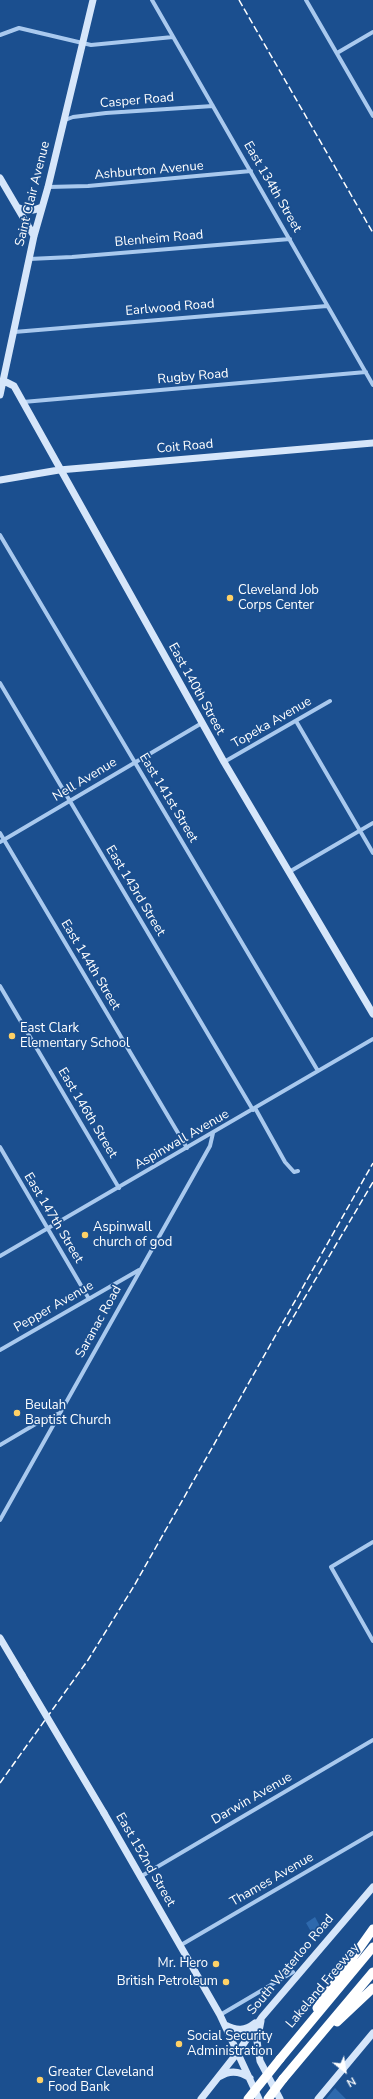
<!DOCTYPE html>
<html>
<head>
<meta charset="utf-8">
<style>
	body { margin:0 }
	#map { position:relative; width:373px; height:2099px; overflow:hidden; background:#1b4f8f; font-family:"Nunito Sans",sans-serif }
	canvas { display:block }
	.north { position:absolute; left:325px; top:2051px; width:40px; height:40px; -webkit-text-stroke:3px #1b4f8f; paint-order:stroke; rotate:150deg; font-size:11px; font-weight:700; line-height:16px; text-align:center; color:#fff }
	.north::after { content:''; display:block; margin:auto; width:14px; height:18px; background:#fff; clip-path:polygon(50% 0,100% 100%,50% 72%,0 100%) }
</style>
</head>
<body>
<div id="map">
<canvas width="373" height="2099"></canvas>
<div class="north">N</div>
</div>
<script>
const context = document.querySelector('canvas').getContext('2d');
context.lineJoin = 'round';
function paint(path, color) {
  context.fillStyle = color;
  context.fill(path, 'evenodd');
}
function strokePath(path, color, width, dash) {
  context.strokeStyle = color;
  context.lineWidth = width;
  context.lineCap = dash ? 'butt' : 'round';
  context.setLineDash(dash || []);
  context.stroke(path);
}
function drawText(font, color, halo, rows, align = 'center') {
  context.font = font + ' "Nunito Sans",sans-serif';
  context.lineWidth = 3.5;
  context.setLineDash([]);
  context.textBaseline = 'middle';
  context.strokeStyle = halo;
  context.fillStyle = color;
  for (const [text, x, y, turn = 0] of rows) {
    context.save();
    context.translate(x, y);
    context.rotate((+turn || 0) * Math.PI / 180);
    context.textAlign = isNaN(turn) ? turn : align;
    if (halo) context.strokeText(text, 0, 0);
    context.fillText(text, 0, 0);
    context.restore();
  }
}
paint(new Path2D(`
	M315,1917L322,1930L313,1935L306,1923Z
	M335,2088L346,2099H326Z`), '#2e69ad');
strokePath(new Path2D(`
	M152,0L373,385
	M306,0L373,116
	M0,35L19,28L91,45L173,37
	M337,53L373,32
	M65,120L73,117L106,113L213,106
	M48,187L88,186L251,171
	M29,259L72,257L290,239
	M14,332L327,306
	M23,402L366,372
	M0,535L318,1071
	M0,683L253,1110
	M296,721L373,853
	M224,762L330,701
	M0,833L187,1148
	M0,842L202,723
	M289,872L373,823
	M0,986L119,1188
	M255,1108L285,1162L294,1172L298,1171
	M0,1147L89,1299
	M0,1256L373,1039
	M0,1350L139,1270
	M0,1445L44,1419L60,1413
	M0,1520L210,1146L213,1133
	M373,1542L331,1567L373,1641
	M140,1877L373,1740
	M181,1945L373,1833
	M220,2015L293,1972`), '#a9c9ee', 4);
strokePath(new Path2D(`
	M0,178L34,236
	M17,207C26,212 33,211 42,207
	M4,381L14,386L224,762L373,1014
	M0,395L34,236L48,187L93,0
	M0,480L59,470L373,443
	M0,1638L22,1675
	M104,1813L220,2015L259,2099
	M261,2021L257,2041L260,2061L280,2099
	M225,2025C237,2031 245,2031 255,2023
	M219,2077C229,2070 240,2071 250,2078
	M201,2099L238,2052L262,2017L373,1887
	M318,2099L373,2033`), '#d6e6fa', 7);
strokePath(new Path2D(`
	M317,2008L373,1929
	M337,2022L373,1988
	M280,2059L373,1947
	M283,2079L373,1972`), '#fff', 9);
strokePath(new Path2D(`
	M239,0L373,233
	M288,1326L373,1182
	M0,1783L88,1660L134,1586L373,1163`), '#fff', 1.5, [7, 3]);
strokePath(new Path2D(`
	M22,1675L104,1813`), '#d6e6fa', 7);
strokePath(new Path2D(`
	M248,2099L280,2059
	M268,2099L283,2079`), '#fff', 9);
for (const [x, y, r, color] of [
	[230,598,4,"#ffd166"],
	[12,1036,4,"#ffd166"],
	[85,1235,4,"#ffd166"],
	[17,1413,4,"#ffd166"],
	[216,1964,4,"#ffd166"],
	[226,1982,4,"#ffd166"],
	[179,2044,4,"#ffd166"],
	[40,2080,4,"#ffd166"]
]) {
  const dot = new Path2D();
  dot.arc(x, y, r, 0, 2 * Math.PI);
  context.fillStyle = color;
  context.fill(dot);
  strokePath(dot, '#1b4f8f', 1.5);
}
drawText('13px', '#fff', '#1b4f8f', [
	["Casper Road",137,101,-5],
	["Ashburton Avenue",149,171,-5],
	["East 134th Street",272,187,60],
	["Saint Clair Avenue",33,194,-76],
	["Blenheim Road",159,239,-5],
	["Earlwood Road",170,308,-5],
	["Rugby Road",193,377,-5],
	["Coit Road",185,447,-5],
	["East 140th Street",196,689,61],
	["Topeka Avenue",272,723,-30],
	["Nell Avenue",85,780,-31],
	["East 141st Street",168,798,59],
	["East 143rd Street",135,891,59],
	["East 144th Street",90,965,59],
	["East 146th Street",87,1113,59],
	["Aspinwall Avenue",182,1140,-30],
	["East 147th Street",53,1218,59],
	["Pepper Avenue",54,1307,-30],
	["Saranac Road",99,1322,-61],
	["Darwin Avenue",252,1799,-30],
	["East 152nd Street",145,1860,60],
	["Thames Avenue",272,1880,-30],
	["South Waterloo Road",291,1965,-50],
	["Lakeland Freeway",323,1986,-50]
]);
drawText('13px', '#fff', '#1b4f8f', [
	["Cleveland Job",238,591],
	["Corps Center",238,606],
	["East Clark",20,1029],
	["Elementary School",20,1044],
	["Aspinwall",93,1228],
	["church of god",93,1243],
	["Beulah",25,1406],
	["Baptist Church",25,1421],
	["Mr. Hero",208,1964,"right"],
	["British Petroleum",218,1982,"right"],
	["Social Security",187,2037],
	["Administration",187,2052],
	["Greater Cleveland",48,2073],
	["Food Bank",48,2088]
], 'left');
</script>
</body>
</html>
